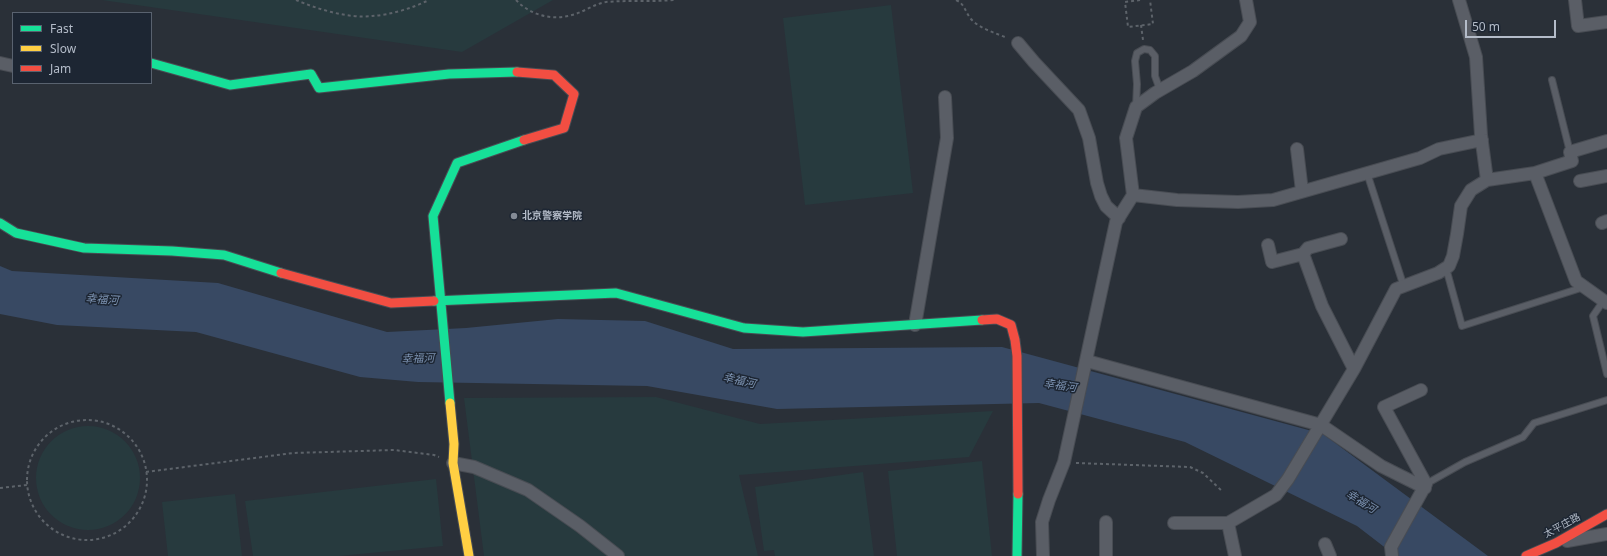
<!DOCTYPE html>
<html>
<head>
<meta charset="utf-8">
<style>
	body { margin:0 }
	#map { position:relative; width:1607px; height:556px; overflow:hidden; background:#2a3038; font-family:"Noto Sans",sans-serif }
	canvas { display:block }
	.legend { position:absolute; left:12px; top:12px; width:140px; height:72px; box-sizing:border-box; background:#1d2633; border:1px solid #59626f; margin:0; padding:5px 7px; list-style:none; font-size:12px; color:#b4bcc9 }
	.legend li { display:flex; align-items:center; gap:8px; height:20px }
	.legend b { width:20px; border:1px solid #59626f }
	.scale { position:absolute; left:1465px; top:20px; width:91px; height:18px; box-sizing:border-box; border:2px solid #b4bcc9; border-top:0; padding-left:5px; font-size:12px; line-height:14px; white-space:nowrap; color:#b4bcc9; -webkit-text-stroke:3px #1d2633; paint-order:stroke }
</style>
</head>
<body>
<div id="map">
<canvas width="1607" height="556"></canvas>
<ul class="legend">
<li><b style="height:5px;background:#16e098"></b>Fast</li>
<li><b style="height:5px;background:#ffcf43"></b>Slow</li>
<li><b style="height:5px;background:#f24e42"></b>Jam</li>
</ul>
<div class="scale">50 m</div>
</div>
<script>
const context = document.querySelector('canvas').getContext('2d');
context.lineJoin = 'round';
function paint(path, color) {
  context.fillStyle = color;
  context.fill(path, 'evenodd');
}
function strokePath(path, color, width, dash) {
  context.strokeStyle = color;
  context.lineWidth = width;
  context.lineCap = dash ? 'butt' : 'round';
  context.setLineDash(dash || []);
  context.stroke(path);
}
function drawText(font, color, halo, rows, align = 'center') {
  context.font = font + ' "Noto Sans","Noto Sans SC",sans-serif';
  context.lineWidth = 3;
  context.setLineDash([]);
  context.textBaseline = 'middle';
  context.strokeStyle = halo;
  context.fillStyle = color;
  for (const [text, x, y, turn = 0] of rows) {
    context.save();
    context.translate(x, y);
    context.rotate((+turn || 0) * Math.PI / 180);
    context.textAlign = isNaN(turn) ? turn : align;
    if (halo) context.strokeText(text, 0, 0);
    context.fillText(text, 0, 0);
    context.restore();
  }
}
paint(new Path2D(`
	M102,0H553L462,52Z
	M891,5L913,193L805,205L783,18Z
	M656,397L760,424L993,411L969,457L739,475L758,556H484L464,398Z
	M36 478a52 52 0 1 1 104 0a52 52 0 1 1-104 0Z
	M982,461L992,556H897L888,471Z
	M863,472L874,556H775L774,550L764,551L755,487Z
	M436,479L443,546L339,556H253L245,501Z
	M235,494L242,556H168L162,502Z`), '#273a3e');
paint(new Path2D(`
	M0,266L12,271L218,283L387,332L466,328L558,319L645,321L733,349L1002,347L1323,434L1488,556H1396L1357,526L1185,442L1039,403L777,409L647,386L418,382L360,377L196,332L57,325L0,314Z`), '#384963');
const lane = new Path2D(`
	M1552,80L1570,152
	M1136,107L1137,84L1135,61L1137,53L1144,49L1150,50L1155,56V76L1160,90
	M1367,173L1404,287
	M1446,268L1462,326L1584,287
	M1604,300L1593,316L1607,374
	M1426,484L1465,462L1523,437L1534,423L1607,400`);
const street = new Path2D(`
	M1575,0L1578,26L1607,22
	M1018,43L1034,62L1079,110L1089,138L1097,183L1101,196L1106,206L1119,218
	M0,63L13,66
	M1297,149L1302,191
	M1535,173L1576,281L1607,303
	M1487,180L1535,173L1572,161L1570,152L1607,141
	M1580,181L1607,176
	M1133,195L1177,200L1238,202L1273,200L1420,158L1439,149L1482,140
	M1602,223L1607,221
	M1303,254L1308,248L1341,239
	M915,325L947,138L945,97
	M1087,361L1321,425L1381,466L1425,488
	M1354,369L1396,289L1438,273L1449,266L1453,256L1457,234L1461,206L1471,190L1487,180L1481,135L1476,57L1459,0
	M453,463L474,467L528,490L580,526L618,556
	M1174,523H1228L1276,495L1288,479L1354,369L1322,306L1303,254L1272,262L1268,245
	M1228,523L1235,556
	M1567,541L1607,534
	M1325,544L1330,556
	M1043,556L1042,522L1049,500L1064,462L1116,222L1133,195L1126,138L1136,107L1155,93L1193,71L1241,36L1250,22L1246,0
	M1106,556V522
	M1392,556L1391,547L1426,484L1384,407L1421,390`);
const fast = new Path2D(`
	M151,63L230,85L311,74L319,88L449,74L517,72
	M0,223L16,233L84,248L172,251L224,255L281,273
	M434,301L616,293L744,328L803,332L982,320
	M450,403L433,216L457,163L524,140
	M1017,556L1018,494`);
const slow = new Path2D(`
	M450,403L454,444L453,463L469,556`);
const jam = new Path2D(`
	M517,72L554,75L574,94L564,128L524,140
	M281,273L391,303L434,301
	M982,320L997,319L1011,325L1015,340L1017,356L1018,494
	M1526,556L1556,543L1607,514`);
strokePath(lane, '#484c53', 8);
strokePath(street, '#484c53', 14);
strokePath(fast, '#484c53', 11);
strokePath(slow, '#484c53', 11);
strokePath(jam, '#484c53', 11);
strokePath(new Path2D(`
	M296,0C317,9 349,19 372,16C390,15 413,8 429,0
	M516,0C530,15 552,21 572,15C584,12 594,4 606,2C629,0 651,2 674,0
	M956,0C965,4 965,12 971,19C980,29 996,33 1007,38
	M1140,0L1125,2L1128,27L1153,24L1150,0
	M1141,25L1143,40
	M27 480a60 60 0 1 1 120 0a60 60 0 1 1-120 0Z
	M1076,463L1190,467L1203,473L1222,491
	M146,472L293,453L394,450L434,455L439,457
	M0,488L27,485`), '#5d636a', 2, [3, 3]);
strokePath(lane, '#5a5e66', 6);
strokePath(street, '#5a5e66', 12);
strokePath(fast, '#16e098', 9);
strokePath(slow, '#ffcf43', 9);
strokePath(jam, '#f24e42', 9);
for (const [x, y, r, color] of [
	[514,216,4,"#848b96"]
]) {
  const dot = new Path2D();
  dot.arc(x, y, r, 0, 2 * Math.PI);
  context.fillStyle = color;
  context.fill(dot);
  strokePath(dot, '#1d2633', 1.5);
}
drawText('bold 10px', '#b4bcc9', '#1d2633', [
	["北京警察学院",522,216]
], 'left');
drawText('10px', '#b4bcc9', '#1d2633', [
	["太平庄路",1562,526,-28]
]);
drawText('italic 11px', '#7c92b1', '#1d2633', [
	["幸福河",102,300,4],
	["幸福河",418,359,-2],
	["幸福河",739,381,13],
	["幸福河",1060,386,8],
	["幸福河",1361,502,32]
]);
</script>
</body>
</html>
